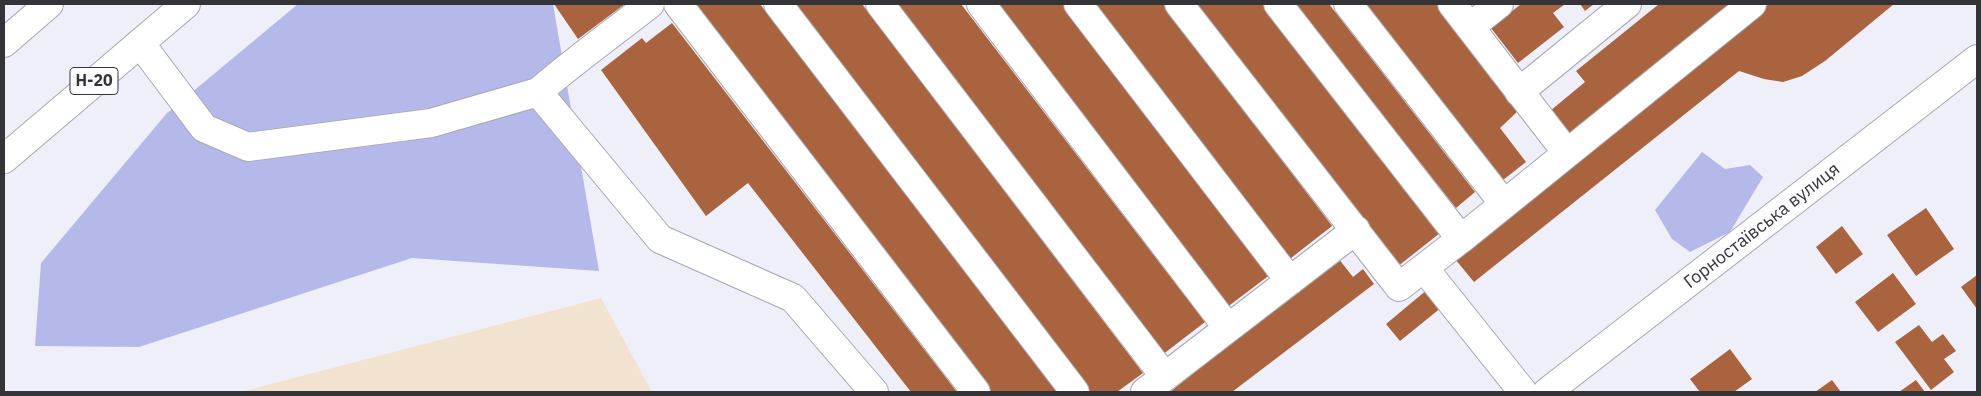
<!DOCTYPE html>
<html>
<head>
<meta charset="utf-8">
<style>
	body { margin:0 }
	#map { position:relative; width:1981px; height:396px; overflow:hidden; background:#eeeff8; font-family:"IBM Plex Sans",sans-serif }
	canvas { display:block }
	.frame { position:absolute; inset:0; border:5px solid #343438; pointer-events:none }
</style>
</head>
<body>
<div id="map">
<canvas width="1981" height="396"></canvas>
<div class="frame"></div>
</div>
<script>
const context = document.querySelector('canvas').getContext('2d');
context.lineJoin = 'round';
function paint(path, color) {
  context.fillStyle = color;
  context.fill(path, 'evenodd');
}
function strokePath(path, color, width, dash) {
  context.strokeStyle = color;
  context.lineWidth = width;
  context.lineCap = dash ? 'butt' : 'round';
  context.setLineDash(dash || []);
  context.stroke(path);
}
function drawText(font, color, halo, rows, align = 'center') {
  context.font = font + ' "IBM Plex Sans",sans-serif';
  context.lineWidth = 5;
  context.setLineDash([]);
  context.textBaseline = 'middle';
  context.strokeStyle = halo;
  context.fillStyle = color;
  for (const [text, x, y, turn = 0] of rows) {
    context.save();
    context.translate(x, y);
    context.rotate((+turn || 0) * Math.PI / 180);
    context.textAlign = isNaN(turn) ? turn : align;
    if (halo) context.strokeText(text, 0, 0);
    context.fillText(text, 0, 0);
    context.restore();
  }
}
paint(new Path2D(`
	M601,298L652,392H240Z`), '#f2e3d0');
paint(new Path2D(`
	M298,4H553L599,271L412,258L139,347L35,346L41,263L167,113Z
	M1702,152L1725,169L1750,165L1763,177L1730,232L1690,252L1672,239L1655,210Z`), '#b5b9ea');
paint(new Path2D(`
	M554,4H625L578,39Z
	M691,4H760L1059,392H990Z
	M793,4H862L1143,373L1117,392H1089Z
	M893,4H961L1205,322L1162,355Z
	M993,4H1064L1271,274L1226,308Z
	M1090,4H1163L1332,226L1286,262Z
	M1193,4H1262L1440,233L1397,267Z
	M1295,4H1329L1475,192L1456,208Z
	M1365,4H1436L1519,110L1500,128L1526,162L1503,180Z
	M1521,4H1565L1553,13L1564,27L1518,63L1491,28Z
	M1580,4H1594L1585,11Z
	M1659,4H1733L1570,135L1550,111L1585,82L1576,71Z
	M1769,4H1894L1825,61L1802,76L1783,82L1764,79L1739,71L1474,282L1455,259Z
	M672,23L957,392H911L748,183L706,216L601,70L642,38L646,43Z
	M1926,208L1954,249L1916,276L1887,235Z
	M1842,226L1863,254L1836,274L1816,247Z
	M1338,258L1353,277L1363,269L1374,284L1232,392H1170Z
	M1893,273L1916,304L1878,332L1855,302Z
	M1977,275V309L1961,287Z
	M1428,289L1442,307L1400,341L1386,324Z
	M1919,325L1932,342L1943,334L1956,351L1944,359L1954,372L1931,390L1895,342Z
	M1730,349L1752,379L1734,392H1700L1690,379Z
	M1832,380L1841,392H1815Z
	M1916,380L1925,392H1899Z`), '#a9633f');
const minor = new Path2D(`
	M678,4L976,392
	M778,4L1075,392
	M880,4L1165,377
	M981,4L1228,328
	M1078,4L1290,281
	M1179,4L1399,287L1461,239L1278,4
	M1348,4L1504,204
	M1452,4L1567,153
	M1470,27L1499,4
	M140,43L204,128L248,147L431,123L538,92L660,239L793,298L874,392
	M538,92C574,61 613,33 650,4
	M1519,92L1627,4
	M1461,239L1752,4
	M1424,268L1523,392
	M1145,392L1356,230`);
const major = new Path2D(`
	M4,43L49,4
	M4,159L186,4
	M1547,392L1977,59`);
strokePath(minor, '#a7a8b0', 30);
strokePath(major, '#a7a8b0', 30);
strokePath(minor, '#fff', 28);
strokePath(major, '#fff', 28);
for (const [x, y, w] of [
	[94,81,48]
]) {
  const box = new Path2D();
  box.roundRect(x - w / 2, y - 13.5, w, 27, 4);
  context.fillStyle = '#fdfdff';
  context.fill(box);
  strokePath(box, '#343438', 1);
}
drawText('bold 16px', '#343438', null, [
	["Н-20",94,81]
]);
drawText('18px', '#343438', '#fdfdff', [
	["Горностаївська вулиця",1762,226,-38]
]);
</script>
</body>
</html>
